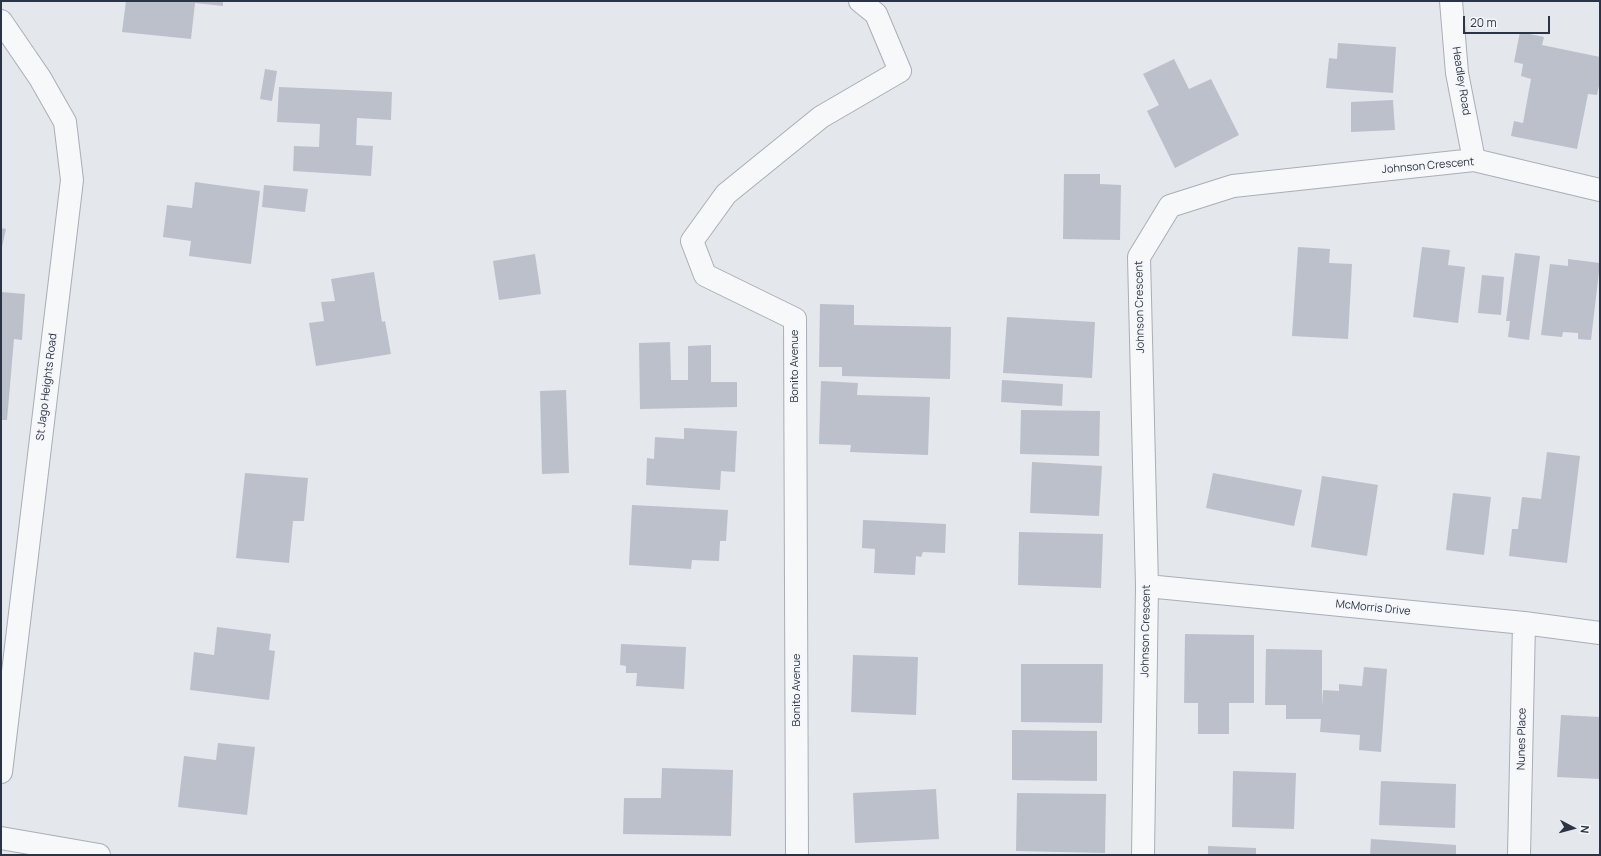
<!DOCTYPE html>
<html>
<head>
<meta charset="utf-8">
<style>
	body { margin:0 }
	#map { position:relative; width:1601px; height:856px; overflow:hidden; background:#e4e7ec; font-family:Manrope,sans-serif }
	canvas { display:block }
	.frame { position:absolute; inset:0; border:2px solid #2b3445; pointer-events:none }
	.north { position:absolute; left:1553px; top:808px; width:40px; height:40px; -webkit-text-stroke:3px #f4f6f9; paint-order:stroke; rotate:96deg; font-size:11px; font-weight:700; line-height:16px; text-align:center; color:#2b3445 }
	.north::after { content:''; display:block; margin:auto; width:14px; height:18px; background:#2b3445; clip-path:polygon(50% 0,100% 100%,50% 72%,0 100%) }
	.scale { position:absolute; left:1463px; top:16px; width:87px; height:18px; box-sizing:border-box; border:2px solid #2b3445; border-top:0; padding-left:5px; font-size:12px; line-height:14px; white-space:nowrap; color:#2b3445; -webkit-text-stroke:3px #f4f6f9; paint-order:stroke }
</style>
</head>
<body>
<div id="map">
<canvas width="1601" height="856"></canvas>
<div class="frame"></div>
<div class="north">N</div>
<div class="scale">20 m</div>
</div>
<script>
const context = document.querySelector('canvas').getContext('2d');
context.lineJoin = 'round';
function paint(path, color) {
  context.fillStyle = color;
  context.fill(path, 'evenodd');
}
function strokePath(path, color, width, dash) {
  context.strokeStyle = color;
  context.lineWidth = width;
  context.lineCap = dash ? 'butt' : 'round';
  context.setLineDash(dash || []);
  context.stroke(path);
}
function drawText(font, color, halo, rows, align = 'center') {
  context.font = font + ' Manrope,sans-serif';
  context.lineWidth = 3;
  context.setLineDash([]);
  context.textBaseline = 'middle';
  context.strokeStyle = halo;
  context.fillStyle = color;
  for (const [text, x, y, turn = 0] of rows) {
    context.save();
    context.translate(x, y);
    context.rotate((+turn || 0) * Math.PI / 180);
    context.textAlign = isNaN(turn) ? turn : align;
    if (halo) context.strokeText(text, 0, 0);
    context.fillText(text, 0, 0);
    context.restore();
  }
}
paint(new Path2D(`
	M126,1H223V6L195,3L191,39L122,32Z
	M1520,32L1544,37L1542,45L1600,57V81L1597,95L1588,94L1577,149L1511,136L1514,121L1523,123L1531,79L1521,76L1523,64L1514,62Z
	M1338,43L1396,47L1393,93L1326,88L1329,58L1337,59Z
	M1174,59L1189,89L1211,79L1239,135L1175,168L1147,111L1159,105L1143,74Z
	M265,69L277,71L272,101L260,99Z
	M279,87L392,92L391,120L357,118L356,145L373,146L371,176L293,171L294,146L319,147L320,124L277,122Z
	M1393,100L1395,130L1351,132V102Z
	M1064,174H1100V184L1121,185L1120,240L1063,239Z
	M195,182L260,191L251,264L189,256L191,241L163,237L167,205L192,208Z
	M264,185L308,189L305,212L262,207Z
	M1,228L6,229L2,247H1Z
	M1298,247L1330,249L1329,263L1352,264L1348,339L1292,336Z
	M1422,247L1450,250L1448,265L1465,267L1458,323L1413,317Z
	M1515,253L1540,256L1529,340L1508,337L1510,321H1506Z
	M535,254L541,294L499,300L493,261Z
	M1568,259L1600,263L1591,340L1578,339V333L1563,332L1562,337L1541,335L1550,264L1568,266Z
	M374,272L382,322L385,321L391,354L316,366L309,323L324,321L321,302L335,301L331,279Z
	M1482,275L1504,277L1501,315L1478,313Z
	M1,292L25,294L22,340L14,339L7,420H1Z
	M820,304L854,305V325L951,327L950,379L842,376V367H819Z
	M1007,317L1095,322L1092,378L1003,373Z
	M670,342L671,380H688V346L711,345V382H737V407L640,409L639,343Z
	M1002,380L1063,384L1062,406L1001,402Z
	M821,381L858,383L857,395L930,397L928,455L850,452L851,445L819,444Z
	M566,390L569,473L542,474L540,391Z
	M1021,410L1100,411L1099,456L1020,454Z
	M684,428L737,431L735,472L721,471L720,490L646,485L647,458L654,459L655,437L684,439Z
	M1547,452L1580,456L1567,563L1509,556L1512,529H1518L1522,497L1541,499Z
	M1032,462L1102,466L1099,516L1030,513Z
	M245,473L308,478L304,521H293L289,563L236,558Z
	M1213,473L1302,490L1294,526L1206,508Z
	M1322,476L1378,485L1367,556L1311,547Z
	M1453,493L1491,497L1484,555L1446,550Z
	M632,505L728,510L726,541H720L719,561L692,560L691,569L629,565Z
	M863,520L946,524L945,553L923,552L921,557L916,556L915,575L874,573L875,549L862,548Z
	M1019,532L1103,534L1101,588L1018,585Z
	M217,627L271,634L269,650L275,651L269,700L190,690L194,652L214,655Z
	M1185,634L1254,635V703H1229V734H1198V703H1184Z
	M621,644L686,647L684,689L636,686L637,673H626V666L620,665Z
	M1266,649L1322,650V707L1323,690L1339,691V684L1362,686L1364,667L1387,669L1381,752L1359,750L1360,735L1320,732L1321,719H1286V705H1265Z
	M853,655L918,657L916,715L851,712Z
	M1021,664H1103L1102,723L1021,722Z
	M1561,715L1600,717V779L1557,777Z
	M1012,730L1097,731V781L1012,780Z
	M218,743L255,747L247,815L178,807L184,756L216,760Z
	M662,768L733,770L731,836L623,834L624,798H661Z
	M1233,771L1296,773L1294,829L1232,827Z
	M1381,781L1456,784L1455,828L1379,825Z
	M936,789L939,839L855,843L853,793Z
	M1017,793L1106,794L1105,853L1016,851Z
	M1371,839L1456,845V855H1370Z
	M1208,846L1256,848V855H1208Z`), '#bbc0ca');
const minor = new Path2D(`
	M1451,1L1457,73L1474,160
	M1,21L40,78L65,122L72,180L1,772
	M1147,586L1524,623L1600,633
	M1,838L99,855
	M797,855L795,319L705,275L692,241L726,194L821,117L900,71L876,14L860,1
	M1143,855L1147,586L1139,257L1170,206L1233,186L1474,160L1600,190
	M1519,855L1524,623`);
strokePath(minor, '#a9aeb7', 24);
strokePath(minor, '#f7f8fa', 22);
drawText('11px', '#2b3445', '#f4f6f9', [
	["Headley Road",1461,81,81],
	["Johnson Crescent",1428,166,-5],
	["Johnson Crescent",1140,307,-91],
	["Bonito Avenue",795,366,-90],
	["St Jago Heights Road",47,387,-83],
	["McMorris Drive",1373,608,6],
	["Johnson Crescent",1146,631,-89],
	["Bonito Avenue",797,690,-90],
	["Nunes Place",1522,739,-89]
]);
</script>
</body>
</html>
